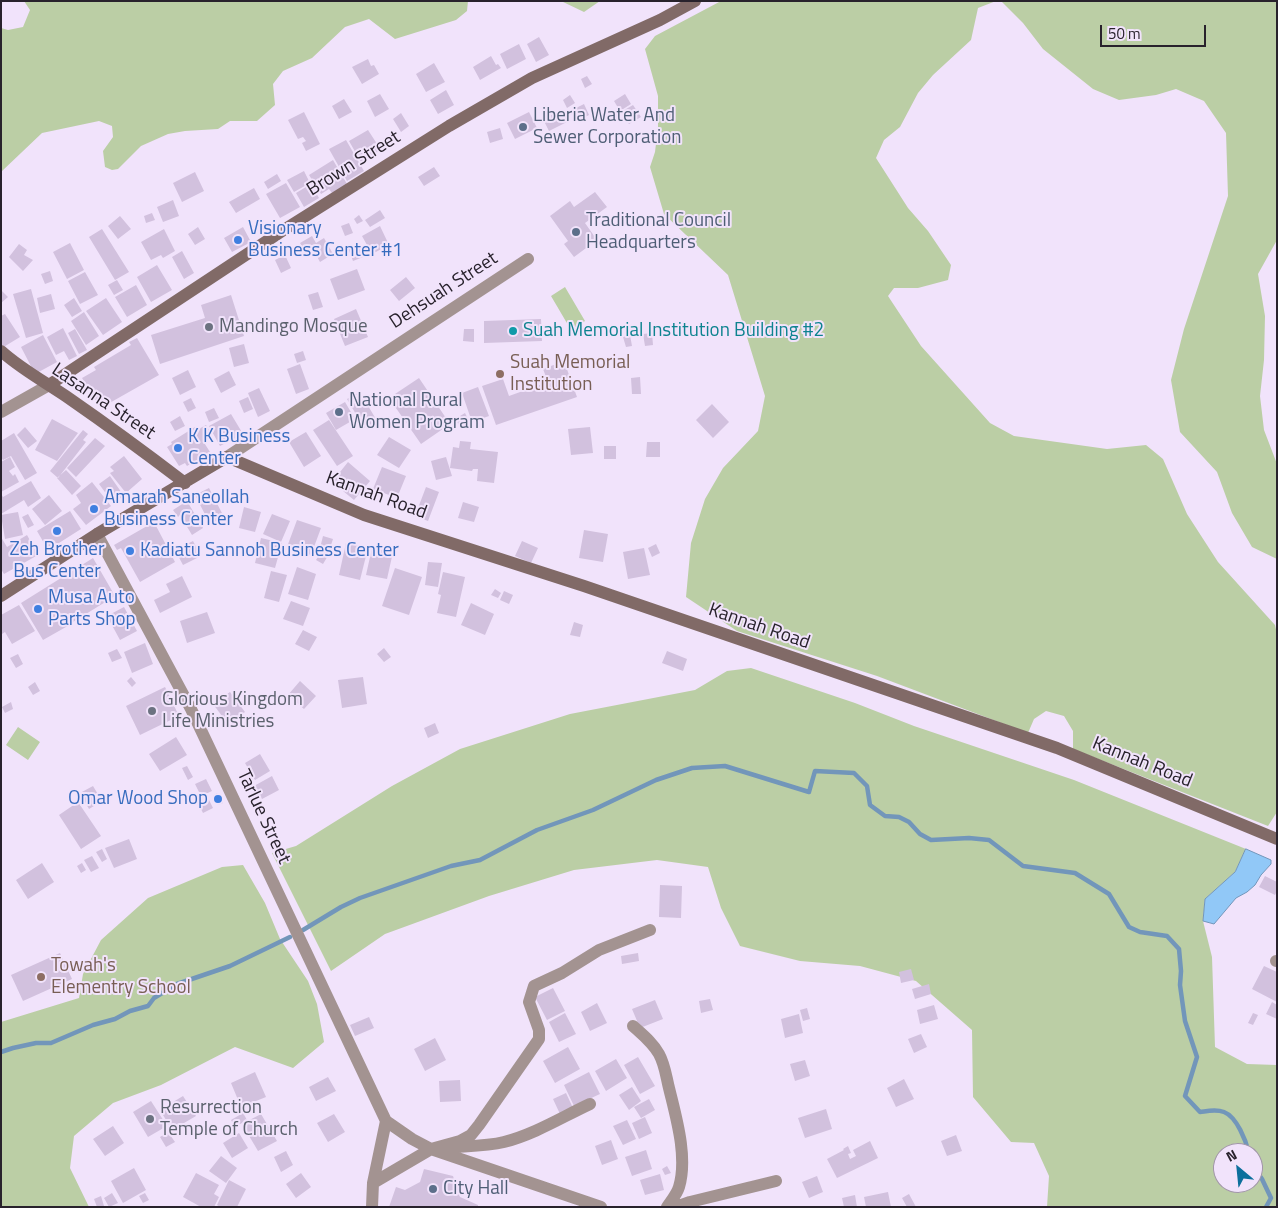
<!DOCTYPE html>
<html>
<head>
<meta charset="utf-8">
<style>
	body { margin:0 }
	#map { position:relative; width:1278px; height:1208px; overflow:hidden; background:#f1e3fb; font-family:"Titillium Web",sans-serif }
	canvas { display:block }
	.frame { position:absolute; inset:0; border:2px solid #28222c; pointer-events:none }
	.north { position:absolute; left:1213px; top:1143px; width:50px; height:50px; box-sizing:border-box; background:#f1e3fb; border:1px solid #a196a8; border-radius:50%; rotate:332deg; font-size:14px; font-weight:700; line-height:20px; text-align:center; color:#28222c }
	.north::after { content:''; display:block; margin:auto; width:18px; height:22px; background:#0c6f9c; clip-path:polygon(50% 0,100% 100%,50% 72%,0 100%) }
	.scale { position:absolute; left:1100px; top:25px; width:106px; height:22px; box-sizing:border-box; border:2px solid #28222c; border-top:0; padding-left:6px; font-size:15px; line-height:18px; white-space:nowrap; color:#28222c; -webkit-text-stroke:4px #f1e3fb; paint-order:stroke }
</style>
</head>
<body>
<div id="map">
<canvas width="1278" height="1208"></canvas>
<div class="frame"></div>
<div class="north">N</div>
<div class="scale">50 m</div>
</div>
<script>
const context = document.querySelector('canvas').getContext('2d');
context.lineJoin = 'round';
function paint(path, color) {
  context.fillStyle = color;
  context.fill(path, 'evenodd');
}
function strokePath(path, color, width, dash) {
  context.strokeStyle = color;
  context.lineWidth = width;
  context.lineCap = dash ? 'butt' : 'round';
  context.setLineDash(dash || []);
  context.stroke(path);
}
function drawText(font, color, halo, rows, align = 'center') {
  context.font = font + ' "Titillium Web",sans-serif';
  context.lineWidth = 4;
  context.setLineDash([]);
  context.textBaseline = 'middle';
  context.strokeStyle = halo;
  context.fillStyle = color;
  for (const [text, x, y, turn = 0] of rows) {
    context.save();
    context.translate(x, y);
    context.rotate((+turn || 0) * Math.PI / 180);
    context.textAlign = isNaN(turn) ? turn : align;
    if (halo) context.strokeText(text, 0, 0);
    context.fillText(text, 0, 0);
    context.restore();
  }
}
paint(new Path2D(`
	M24,1H468L467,11L456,20L395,39L369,19L345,27L312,58L283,71L273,84L275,105L257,121H230L218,129L185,131L168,134L141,146L118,169L112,170L105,167L103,151L113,137L112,126L99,121L42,133L1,172V28L8,30L23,27L30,10Z
	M561,1H600L584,12Z
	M721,1H996L978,8L971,40L933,75L918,93L900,127L884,140L876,158L908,208L928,231L951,265L948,280L918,288H894L888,296L921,346L990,423L1014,436L1107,449L1146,445L1163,459L1187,514L1218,562L1275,625L1277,634V812L1268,826L1073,749V731L1064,716L1046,711L1034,719L1028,733L877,676L737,631L686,597L691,543L705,499L723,468L758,431L765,396L728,275L664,214L650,167L655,152L658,127V96L645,49L655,36Z
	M1001,1H1277V240L1258,274L1265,316L1264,360L1260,396L1264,430L1277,464V559L1252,547L1232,513L1217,472L1180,432L1171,380L1184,329L1228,196L1226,133L1204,101L1176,89L1156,95L1119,100L1093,89L1043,49L1023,23Z
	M565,287L585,321L571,330L551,296Z
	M751,668L855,703L914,726L1074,780L1246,849L1235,872L1205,899L1203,921L1212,957L1215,1047L1247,1064L1277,1065V1207H1047L1049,1176L1034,1143L1011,1142L973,1097L972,1030L916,981L860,966L800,961L740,946L721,908L708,867L657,860L574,870L489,896L385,934L331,971L272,853L296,846L392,786L460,749L570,714L695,690L727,671ZM1223,1153H1253V1183H1223Z
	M18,727L40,742L28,760L6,745Z
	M243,865L265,903L280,939L308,981L317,1004L324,1042L293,1068L235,1047L161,1085L113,1103L74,1136L70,1168L89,1207H1V1022L79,998L83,974L101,940L148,898L222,867Z`), '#bbcea5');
const water = new Path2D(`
	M1246,849L1271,860V864L1261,875L1255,885L1247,892L1236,898L1214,924L1203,921L1205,899L1235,872Z`);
paint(water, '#91c8f7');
strokePath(water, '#7296ba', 1);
strokePath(new Path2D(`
	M303,930L341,907L360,898L451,866L480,860L537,830L593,810L656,780L692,768L725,766L809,792L815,771L854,773L867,786L870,805L885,816L899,817L909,822L920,834L931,840L969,838L989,840L1023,866L1075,873L1109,894L1129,927L1140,932L1167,936L1179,949L1181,971L1180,985L1185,1021L1197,1057L1185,1096L1200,1112C1208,1111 1216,1109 1224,1112C1237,1117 1246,1141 1249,1153
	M1,1052L13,1048L36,1043H51L93,1025L115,1019L130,1011L148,1006L154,998L177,984L230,966L290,937
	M1253,1166L1262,1179L1271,1198L1266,1207`), '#7296ba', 4.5);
paint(new Path2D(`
	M539,37L549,55L536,62L527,44Z
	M519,44L526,59L507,69L500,54Z
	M491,56L496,65L498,64L501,68L480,80L473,67Z
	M368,59L371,66L374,65L379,74L362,84L352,67Z
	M434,63L445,82L426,92L416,74Z
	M587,76L592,84L585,88L581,79Z
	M446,90L454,105L438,114L430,100Z
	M380,94L389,109L375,117L367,101Z
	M625,94L631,104L620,111L614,101Z
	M570,95L575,103L567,108L563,100Z
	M344,99L352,112L339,119L332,106Z
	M584,104L589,115L575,122L570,111Z
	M633,105L641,117L629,124L621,112Z
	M561,110L567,122L549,131L543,119Z
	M304,112L320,144L306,151L302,143L306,141L303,137L298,139L288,120Z
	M529,112L537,128L515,139L507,123Z
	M401,113L409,126L401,132L393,119Z
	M500,128L503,139L490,143L487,132Z
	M368,130L381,150L361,162L349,141Z
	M346,140L364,171L347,181L329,149Z
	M333,160L347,184L332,193L329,189L321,194L309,175Z
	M434,167L440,176L424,186L418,177Z
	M304,171L310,183L294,192L287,180Z
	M195,172L204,191L182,202L173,183Z
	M277,174L281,181L268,189L264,182Z
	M286,183L300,207L280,218L266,194Z
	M311,184L319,198L304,207L296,193Z
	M254,188L260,199L236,213L229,202Z
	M595,192L607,207L585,223L597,240L574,257L564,244L568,241L550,216L570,201L574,207Z
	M173,200L179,216L163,222L157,207Z
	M380,210L385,218L370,227L365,220Z
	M152,213L155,220L146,223L144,216Z
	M359,215L363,221L357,224L354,219Z
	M120,216L131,229L118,239L108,226Z
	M349,223L353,233L345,236L341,226Z
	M380,226L389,245L372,254L362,236Z
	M198,227L205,239L195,245L188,234Z
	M243,227L251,242L232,252L224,238Z
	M102,229L129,272L115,280L89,237Z
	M164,229L175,251L163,258L161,255L151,260L141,242Z
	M312,236L316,243L324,238L333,254L320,262L312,247L305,251L300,243Z
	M70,243L84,270L67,279L53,252Z
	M19,244L27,250L24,255L33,260L23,271L9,257Z
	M358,244L363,257L353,261L348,248Z
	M182,251L194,273L184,279L172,257Z
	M285,255L291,268L281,273L275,260Z
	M157,265L172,290L151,302L137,277Z
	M357,269L365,290L338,300L330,279Z
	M50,271L53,281L45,284L41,274Z
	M85,272L98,295L80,304L68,281Z
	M406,277L415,288L399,301L390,290Z
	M117,280L123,290L114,295L108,285Z
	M136,285L147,305L127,317L115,297Z
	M31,289L43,333L26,338L13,294Z
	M1,290L8,297L1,303Z
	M318,292L323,307L313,310L308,295Z
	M51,294L55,309L40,313L37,298Z
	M231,295L244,336L160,364L151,335L205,318L201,305Z
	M74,298L82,311L72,317L64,305Z
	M106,298L122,322L103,335L86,311Z
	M356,309L368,337L345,346L334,319Z
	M84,312L99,336L86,345L71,321Z
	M5,314L20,337L2,348L1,316Z
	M541,319L542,341L484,343V321Z
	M63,328L77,356L69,360L64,351L56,355L47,337Z
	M75,329L87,350L79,354L68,333Z
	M464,329H474V342L463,341Z
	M652,333L653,345L645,346L643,334Z
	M43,335L57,362L35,374L21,347Z
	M630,335L632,346L626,347L623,337Z
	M137,338L159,375L106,405L98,404L82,378L96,370L94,367L131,345L129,342Z
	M244,344L249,363L234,367L229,348Z
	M303,351L306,360L297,363L294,354Z
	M564,361L577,397L496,425L482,386L503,379L509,396L548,382L543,369Z
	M300,364L309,389L296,394L287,369Z
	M188,370L196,387L180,395L172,378Z
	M229,371L236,385L221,393L214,379Z
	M640,377L641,394H632L631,378Z
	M419,378L450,424L421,444L389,398Z
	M478,387L489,416L472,422L462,393Z
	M259,388L270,411L258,417L248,393Z
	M360,392L377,421L364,428L347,399Z
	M248,397L253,409L244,413L239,401Z
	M191,398L196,408L188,412L183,402Z
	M345,402L355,419L336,430L326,413Z
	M712,404L729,422L713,438L696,420Z
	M214,408L219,418L209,422L205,412Z
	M465,413L469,421L460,427L455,419Z
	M231,414L243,434L220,446L209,426Z
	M180,416L185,426L175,431L170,422Z
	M52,419L78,433L57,461L35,450Z
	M329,420L353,456L337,466L313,430Z
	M206,425L212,435L203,441L210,452L187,466L185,463L179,466L167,447L172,444L171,442L195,427L197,430Z
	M25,427L37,441L28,448L17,435Z
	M590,427L593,453L571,455L568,429Z
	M83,430L88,434L83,440L86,442L58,478L50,471Z
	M306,432L321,456L304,467L289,442Z
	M14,433L37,473L25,480L11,456L3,460L1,457V441Z
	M389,437L411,450L399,468L377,455Z
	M95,438L105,446L76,477L67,468Z
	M460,441L471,442L470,449L498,452L494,483L477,481L478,469H473L472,471L450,468L453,447L459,448Z
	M647,442H660V457H646Z
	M604,446H616V459H604Z
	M124,456L142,479L126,493L110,473L114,471L110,467Z
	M10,457L15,467L9,471L13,476L15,474L19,482L1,492V462Z
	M446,457L452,476L436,480L431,461Z
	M348,462L370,481L354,500L332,482Z
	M382,467L406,476L397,498L373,489Z
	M66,470L81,486L72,495L57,478Z
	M110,476L124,496L113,503L99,484Z
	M31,481L41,498L28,507L24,500L1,514V494L3,497Z
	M92,482L111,506L86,525L73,509L81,503L76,495Z
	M426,487L439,492L428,521L415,516Z
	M209,488L224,517L210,524L195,495Z
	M49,495L62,511L45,525L32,509Z
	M187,501L203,528L192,535L180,515L178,517L173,510Z
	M463,502L479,507L474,522L458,518Z
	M244,507L261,512L255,532L239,528Z
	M70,511L81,529L48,550L37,531Z
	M18,512L23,535L5,539L1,515Z
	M28,514L34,525L28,528L22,517Z
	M272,514L290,521L281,542L263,534Z
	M297,520L321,528L311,555L287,547Z
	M154,522L175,562L140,582L121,548L117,550L114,545Z
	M584,530L608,534L603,562L579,558Z
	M27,535L38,555L4,574L1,569V537L7,547Z
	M323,536L333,539L329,551L320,548Z
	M261,538L282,543L275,568L255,563Z
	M193,541L201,556L183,565L175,550Z
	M522,541L538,548L531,563L515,556Z
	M346,543L368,548L360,580L339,575Z
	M656,544L660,553L652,557L648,548Z
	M372,548L393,552L387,579L366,575Z
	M644,548L650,575L628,579L623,552Z
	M322,550L329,554L323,564L316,560Z
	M93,558L115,596L73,622L67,614L73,623L43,640L21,603Z
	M428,562L442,563L438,587L425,585Z
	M297,567L316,574L308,600L288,594Z
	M395,568L422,577L409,615L382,606Z
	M271,571L287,575L279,602L264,598Z
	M443,572L465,577L456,617L437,613L441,595L438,594Z
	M182,576L192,597L160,613L154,600L170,592L166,584Z
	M495,589L501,593L498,598L491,595Z
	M504,591L513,595L509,604L500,600Z
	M291,601L310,608L303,626L283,619Z
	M471,603L494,614L485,635L461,625Z
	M19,605L35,631L12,644L5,632L2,634L1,633V615Z
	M124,607L137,631L120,640L107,616Z
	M207,612L215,633L187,643L180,621Z
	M574,622L583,625L580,637L570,635Z
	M303,630L317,637L309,651L295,644Z
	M145,643L153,664L132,673L124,652Z
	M384,648L391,657L384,662L377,654Z
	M117,649L122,658L112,662L108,653Z
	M667,651L687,659L683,671L662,663Z
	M18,654L23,664L16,668L10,658Z
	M131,677L136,683L132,687L127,681Z
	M363,677L367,704L342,708L338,680Z
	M300,681L316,696L304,709L288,695Z
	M35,682L40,691L33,695L28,687Z
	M165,687L179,716L140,735L126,706Z
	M230,692L245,712L228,724L213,704Z
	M11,702L13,709L5,713L2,707Z
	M435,723L439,733L428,738L424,728Z
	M176,737L187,755L160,771L149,754Z
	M260,754L270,771L255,780L245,763Z
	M187,766L193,777L188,780L182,768Z
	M272,776L279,790L262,799L254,786Z
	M206,779L212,791L201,796L195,784Z
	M93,786L102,801L89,809L80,793Z
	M217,793L223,803L218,805L213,796Z
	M209,800L213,808L203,813L199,805Z
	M78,802L101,836L81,849L59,815Z
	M129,839L137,859L114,868L105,848Z
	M102,849L107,859L102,862L96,852Z
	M92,856L99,868L91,872L84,860Z
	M42,863L54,882L28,899L16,880Z
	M82,863L86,870L81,873L77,866Z
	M1265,876L1277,882V891L1275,895L1259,887Z
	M660,885L682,886L681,918L659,917Z
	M60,953L72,979L23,1001L11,975Z
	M638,953L639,961L622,964L621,956Z
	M1264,966L1277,972V1002L1252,989Z
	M911,969L914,980L901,983L899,972Z
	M929,984L931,994L915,999L912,989Z
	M553,988L565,1011L547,1020L535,997Z
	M710,999L713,1010L701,1013L699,1001Z
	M655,1000L663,1019L640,1028L632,1009Z
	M1272,1002L1277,1005V1019L1266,1014Z
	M597,1003L607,1023L590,1031L581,1012Z
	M934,1005L938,1019L920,1024L917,1010Z
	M807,1008L810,1019L803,1021L800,1010Z
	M565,1013L576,1034L559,1042L549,1022Z
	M1253,1013L1258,1015L1253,1025L1248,1023Z
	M799,1014L803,1033L785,1038L781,1019Z
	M369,1017L374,1028L355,1036L350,1025Z
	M921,1034L927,1047L914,1053L908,1039Z
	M435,1038L446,1060L425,1071L414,1049Z
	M568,1047L580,1069L555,1083L543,1061Z
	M638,1057L655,1086L640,1094L624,1065Z
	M616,1059L627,1078L606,1091L595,1071Z
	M805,1060L810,1076L795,1081L790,1064Z
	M255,1072L266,1097L241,1107L231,1083Z
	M589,1072L600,1094L574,1106L564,1085Z
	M328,1077L336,1091L316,1101L309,1087Z
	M904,1079L914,1099L896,1107L887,1088Z
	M460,1080L461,1101L440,1102L439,1081Z
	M632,1087L641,1101L629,1110L619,1095Z
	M566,1093L573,1108L560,1114L553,1099Z
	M183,1096L196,1116L172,1130L160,1110Z
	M649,1099L655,1110L641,1118L634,1107Z
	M151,1101L167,1126L148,1137L133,1112Z
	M826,1109L832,1129L805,1138L798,1118Z
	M243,1113L247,1120L235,1127L231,1120Z
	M261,1114L277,1141L258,1151L242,1124Z
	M334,1114L345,1132L328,1142L317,1123Z
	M645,1117L652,1133L639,1139L632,1123Z
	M627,1120L636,1139L623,1145L613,1126Z
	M113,1126L124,1143L105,1156L93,1139Z
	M168,1132L175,1142L166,1147L160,1137Z
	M239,1133L248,1148L232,1158L223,1143Z
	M956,1135L962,1151L947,1156L941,1141Z
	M611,1140L618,1159L602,1165L595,1146Z
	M870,1141L878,1158L837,1178L827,1159L844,1150L843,1149L848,1146L851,1153L848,1154L850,1159L856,1156L853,1150Z
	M646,1150L652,1169L632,1176L625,1157Z
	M286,1151L293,1165L281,1172L274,1157Z
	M221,1156L237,1168L226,1183L209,1171Z
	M667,1166L671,1173L665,1175L662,1169Z
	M134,1168L146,1190L123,1203L111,1181Z
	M424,1169L453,1176L460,1197L478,1205V1207H389L396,1187L405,1190L420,1182Z
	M196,1173L219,1185L214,1194L219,1197L214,1207H201L183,1197Z
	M301,1173L311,1187L296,1198L286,1184Z
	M660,1174L664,1190L645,1195L640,1180Z
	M817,1176L823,1192L809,1198L802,1182Z
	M229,1180L246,1189L237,1207H220L217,1205Z
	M888,1192L891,1207H866L864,1197Z
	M112,1193L118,1203L109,1207L104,1198Z
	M145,1193L149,1200L143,1203L139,1196Z
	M909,1194L916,1207H907L902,1198Z
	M855,1195L857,1207H844L842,1198Z
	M101,1196L104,1206L97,1207L94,1199Z`), '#d2c1de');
strokePath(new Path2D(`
	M1,412L49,385
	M227,457L528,259
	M97,534L191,709L386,1121
	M1276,961H1277
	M633,1026C643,1035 653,1043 659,1054C665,1065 666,1076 669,1088C676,1117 688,1157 679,1187C677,1194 671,1201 667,1207
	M386,1121L412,1139L431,1149L601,1207
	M454,1147C470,1146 488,1146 504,1142C535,1134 562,1117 590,1104
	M373,1183L431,1149L460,1141L471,1135L479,1125L539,1039V1030L529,1002L534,986L562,973L599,950L650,930
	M372,1207L373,1183L386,1121
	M676,1207L690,1202L776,1181`), '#a39391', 12);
strokePath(new Path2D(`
	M1,351C22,370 47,383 70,399C109,426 147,454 185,483
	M49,385L282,231L449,126L532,78L660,20L695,1
	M1,596L97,534L227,457L364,515L584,586L1057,748L1277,839`), '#816a67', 12);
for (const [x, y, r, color] of [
	[523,127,5,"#5c6f8a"],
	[576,232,5,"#5c6f8a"],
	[238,240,5,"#3f7fe0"],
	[209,327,5,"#6b7280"],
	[513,331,5,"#0f9aa8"],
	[500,374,5,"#8d6e63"],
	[339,412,5,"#5c6f8a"],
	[178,448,5,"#3f7fe0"],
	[94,509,5,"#3f7fe0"],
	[57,531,5,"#3f7fe0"],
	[130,551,5,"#3f7fe0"],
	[38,609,5,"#3f7fe0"],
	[152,711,5,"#6b7280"],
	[218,799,5,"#3f7fe0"],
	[41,977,5,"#8d6e63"],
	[150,1119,5,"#6b7280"],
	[433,1189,5,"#5c6f8a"]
]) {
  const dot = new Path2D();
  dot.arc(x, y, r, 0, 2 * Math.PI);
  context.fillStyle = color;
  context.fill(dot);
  strokePath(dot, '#f1e3fb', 2);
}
drawText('19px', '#4e5e75', '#f1e3fb', [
	["Liberia Water And",533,116],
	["Sewer Corporation",533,138],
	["Traditional Council",586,221],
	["Headquarters",586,243],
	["National Rural",349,401],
	["Women Program",349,423],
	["City Hall",443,1189]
], 'left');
drawText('19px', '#28222c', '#f1e3fb', [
	["Brown Street",354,164,-32],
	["Dehsuah Street",444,291,-33],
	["Lasanna Street",103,402,34],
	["Kannah Road",376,496,20],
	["Kannah Road",759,627,19],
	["Kannah Road",1142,763,22],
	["Tarlue Street",263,817,65]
]);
drawText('19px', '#366cbe', '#f1e3fb', [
	["Visionary",248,229],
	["Business Center #1",248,251],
	["K K Business",188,437],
	["Center",188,459],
	["Amarah Saneollah",104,498],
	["Business Center",104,520],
	["Zeh Brother",57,550,"center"],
	["Bus Center",57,572,"center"],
	["Kadiatu Sannoh Business Center",140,551],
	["Musa Auto",48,598],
	["Parts Shop",48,620],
	["Omar Wood Shop",208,799,"right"]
], 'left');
drawText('19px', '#5b616d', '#f1e3fb', [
	["Mandingo Mosque",219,327],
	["Glorious Kingdom",162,700],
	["Life Ministries",162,722],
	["Resurrection",160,1108],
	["Temple of Church",160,1130]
], 'left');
drawText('19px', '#0d838f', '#f1e3fb', [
	["Suah Memorial Institution Building #2",523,331]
], 'left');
drawText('19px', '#785e54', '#f1e3fb', [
	["Suah Memorial",510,363],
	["Institution",510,385],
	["Towah's",51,966],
	["Elementry School",51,988]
], 'left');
</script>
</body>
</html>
